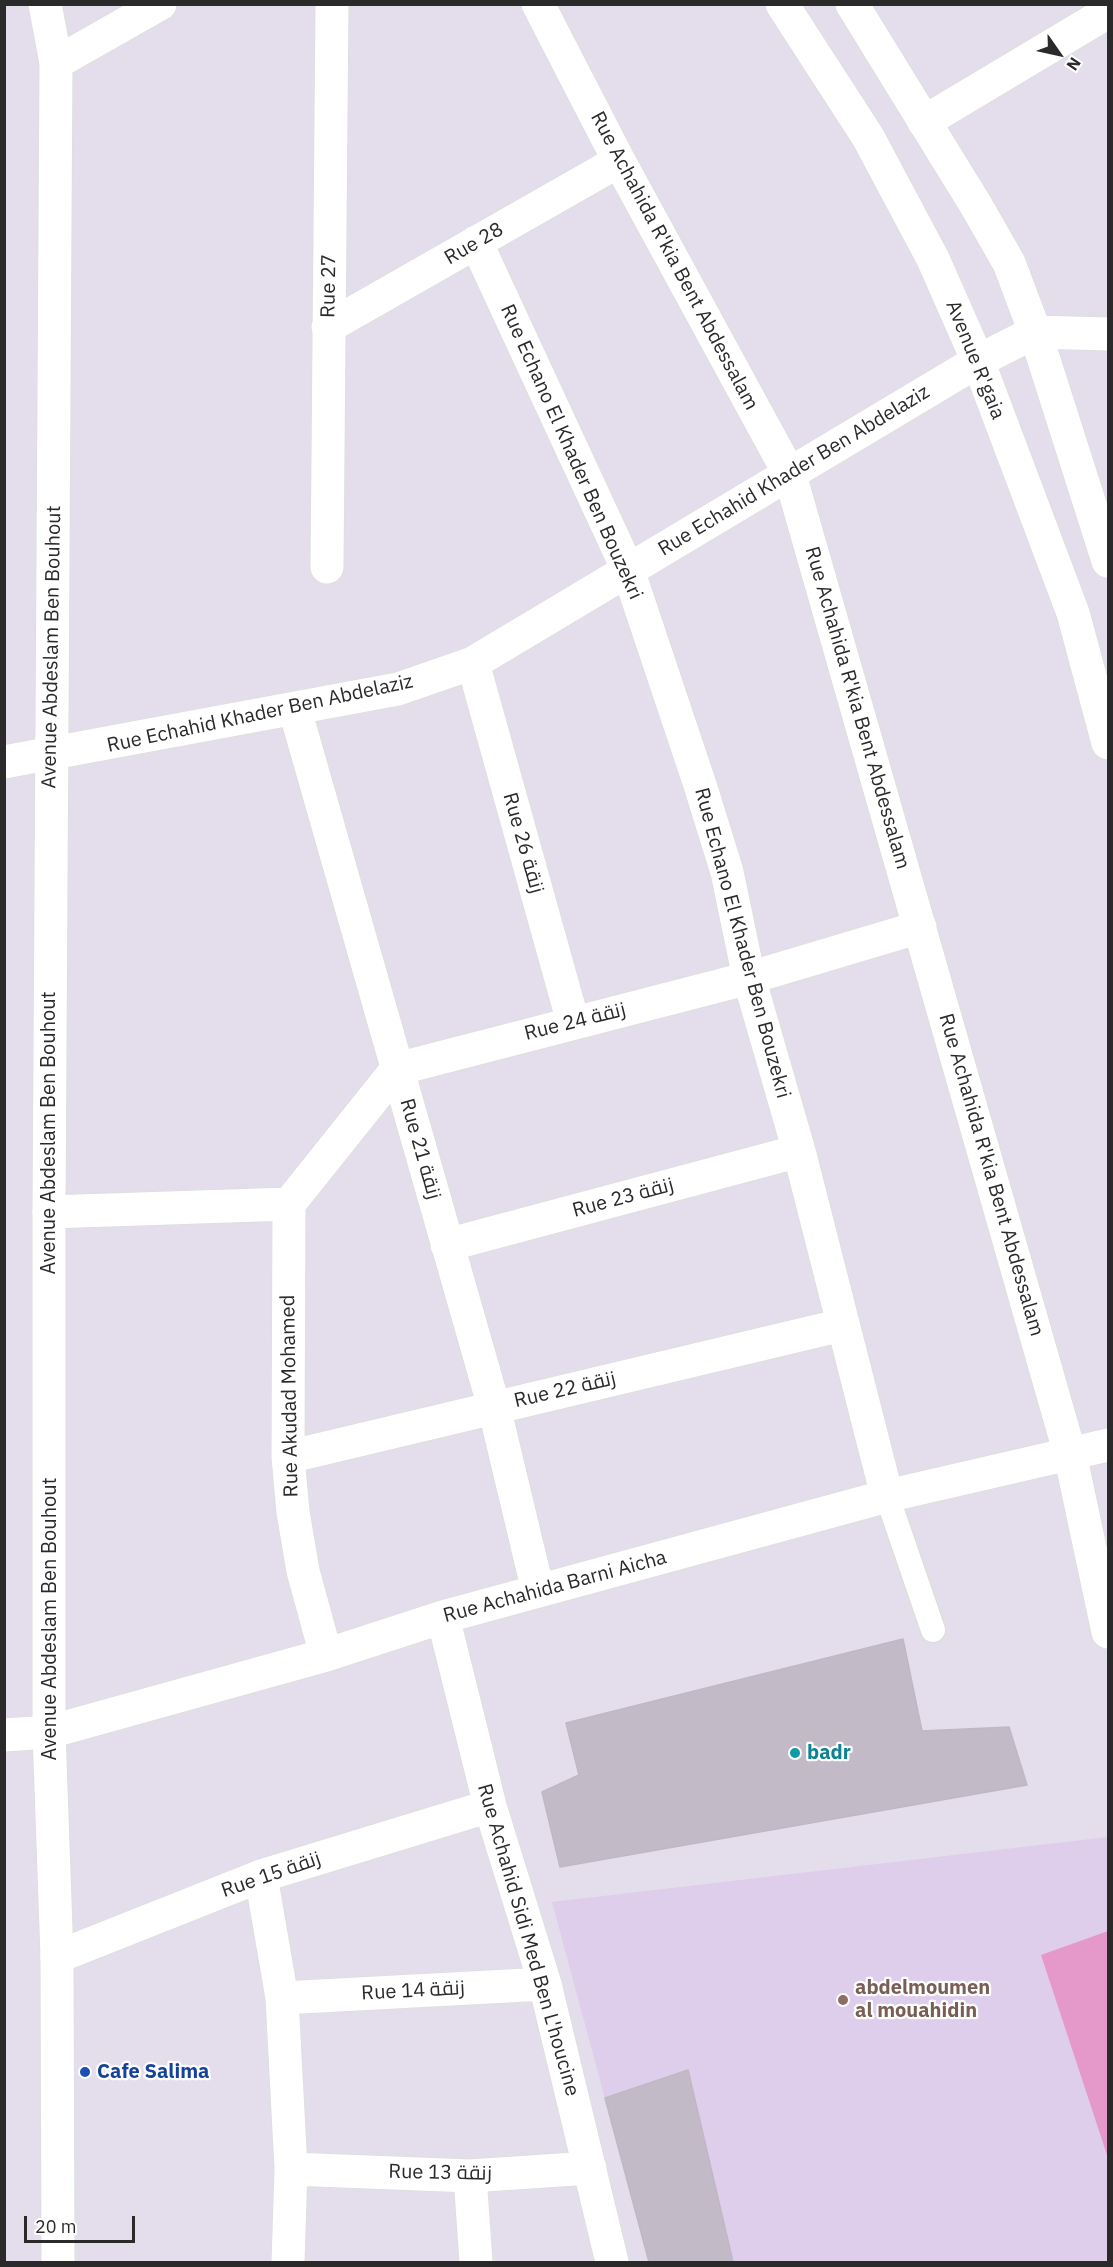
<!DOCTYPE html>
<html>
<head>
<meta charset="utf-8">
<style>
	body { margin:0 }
	#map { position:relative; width:1113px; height:2267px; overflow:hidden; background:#e4ddeb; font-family:"IBM Plex Sans",sans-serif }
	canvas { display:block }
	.frame { position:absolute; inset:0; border:6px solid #2a2a2a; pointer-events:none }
	.north { position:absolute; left:1029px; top:24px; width:60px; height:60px; -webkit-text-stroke:4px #fff; paint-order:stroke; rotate:124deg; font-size:16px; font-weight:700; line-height:24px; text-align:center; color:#2a2a2a }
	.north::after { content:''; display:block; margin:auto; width:21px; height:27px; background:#2a2a2a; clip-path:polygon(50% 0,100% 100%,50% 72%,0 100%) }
	.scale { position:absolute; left:24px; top:2216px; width:111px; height:27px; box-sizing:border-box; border:3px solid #2a2a2a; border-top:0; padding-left:8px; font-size:18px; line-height:21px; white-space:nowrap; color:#2a2a2a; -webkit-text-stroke:4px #fff; paint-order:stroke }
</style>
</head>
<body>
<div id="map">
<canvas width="1113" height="2267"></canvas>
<div class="frame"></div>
<div class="north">N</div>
<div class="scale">20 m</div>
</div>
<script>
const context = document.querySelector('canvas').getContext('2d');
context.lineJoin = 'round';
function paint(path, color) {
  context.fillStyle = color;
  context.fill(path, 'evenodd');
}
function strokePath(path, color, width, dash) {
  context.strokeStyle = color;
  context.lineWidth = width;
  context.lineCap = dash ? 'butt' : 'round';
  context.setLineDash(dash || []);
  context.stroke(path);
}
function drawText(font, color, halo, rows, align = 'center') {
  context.font = font + ' "IBM Plex Sans",Cairo,sans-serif';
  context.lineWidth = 4.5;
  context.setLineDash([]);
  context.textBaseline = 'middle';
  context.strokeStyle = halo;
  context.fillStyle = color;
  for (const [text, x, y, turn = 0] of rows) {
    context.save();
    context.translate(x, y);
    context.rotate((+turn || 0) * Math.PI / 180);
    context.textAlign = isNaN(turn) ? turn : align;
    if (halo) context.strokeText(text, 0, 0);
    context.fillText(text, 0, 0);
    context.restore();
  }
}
paint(new Path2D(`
	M1108,1837V2262H649L552,1902Z`), '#dfcdec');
paint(new Path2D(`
	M1108,1931V2158L1041,1955Z`), '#e599cb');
const building = new Path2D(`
	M903,1639L922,1731L1009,1727L1027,1785L560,1867L542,1792L579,1775L566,1723Z
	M688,2070L733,2262H649L605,2098Z`);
paint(building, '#c2bbc7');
strokePath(building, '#bfb7c6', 1.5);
const pedestrian = new Path2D(`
	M887,1496L933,1630`);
const minor = new Path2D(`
	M538,4L619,161L790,475L1070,1454L1108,1632
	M56,63L160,4
	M924,122L1108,12
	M476,242L628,570L701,788L727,872L749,978L799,1151L887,1496
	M328,327L619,161
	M327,567L332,4
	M473,663L573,1022
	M295,710L494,1407L538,1591
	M4,762L398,689L473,663L978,361L1035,332L1108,334
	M289,1204L397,1069L749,978L920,927
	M289,1204L288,1457L293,1512L303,1571L326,1655
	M49,1212L289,1204
	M447,1245L799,1151
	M288,1457L842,1325
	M443,1617L490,1806L545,1984L612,2262
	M4,1735L49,1732L326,1655L443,1617L887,1496L1108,1445
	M261,1876L282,1998L291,2169L288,2262
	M57,1957L261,1876L490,1806
	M282,1998L545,1984
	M291,2169L470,2176L590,2168
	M470,2176L476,2262`);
const tertiary = new Path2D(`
	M782,4L868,137L933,259L978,361L1073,613L1108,743
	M852,4L977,207L1009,263L1035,332L1108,561`);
const secondary = new Path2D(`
	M45,4L56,63L49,1212V1732L57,1957L58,2262`);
strokePath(pedestrian, '#d6e2d2', 26);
strokePath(minor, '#d6e2d2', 34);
strokePath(tertiary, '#d6e2d2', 34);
strokePath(secondary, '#d6e2d2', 34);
strokePath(pedestrian, '#fff', 24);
strokePath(minor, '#fff', 33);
strokePath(tertiary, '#fff', 33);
strokePath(secondary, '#fff', 33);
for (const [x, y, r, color] of [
	[795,1753,6,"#0f9aa8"],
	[843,2000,6,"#8d6e63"],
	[85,2072,6,"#1a4fb4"]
]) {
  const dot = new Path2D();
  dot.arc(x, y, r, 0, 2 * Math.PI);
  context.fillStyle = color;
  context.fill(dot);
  strokePath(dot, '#fff', 2);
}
drawText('20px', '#2a2a2a', '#fff', [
	["Rue 28",474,244,-30],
	["Rue Achahida R'kia Bent Abdessalam",674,261,62],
	["Rue 27",329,286,-89],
	["Avenue R'gaia",975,360,68],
	["Rue Echano El Khader Ben Bouzekri",571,452,66],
	["Rue Echahid Khader Ben Abdelaziz",794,471,-31],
	["Avenue Abdeslam Ben Bouhout",52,647,-89],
	["Rue Achahida R'kia Bent Abdessalam",857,708,74],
	["Rue Echahid Khader Ben Abdelaziz",260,714,-12],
	["Rue 26 زنقة",523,843,74],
	["Rue Echano El Khader Ben Bouzekri",742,943,75],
	["Rue 24 زنقة",575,1022,-14],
	["Avenue Abdeslam Ben Bouhout",49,1133,-90],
	["Rue 21 زنقة",420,1149,74],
	["Rue Achahida R'kia Bent Abdessalam",991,1175,74],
	["Rue 23 زنقة",623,1198,-15],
	["Rue 22 زنقة",565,1390,-13],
	["Rue Akudad Mohamed",290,1396,-91],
	["Rue Achahida Barni Aicha",555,1587,-15],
	["Avenue Abdeslam Ben Bouhout",50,1619,-90],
	["Rue 15 زنقة",271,1875,-19],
	["Rue Achahid Sidi Med Ben L'houcine",528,1940,74],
	["Rue 14 زنقة",413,1991,-3],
	["Rue 13 زنقة",440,2173,1]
]);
drawText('bold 20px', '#0d838f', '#fff', [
	["badr",807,1753]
], 'left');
drawText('bold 20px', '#785e54', '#fff', [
	["abdelmoumen",855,1988],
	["al mouahidin",855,2011]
], 'left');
drawText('bold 20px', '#164399', '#fff', [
	["Cafe Salima",97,2072]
], 'left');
</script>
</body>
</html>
